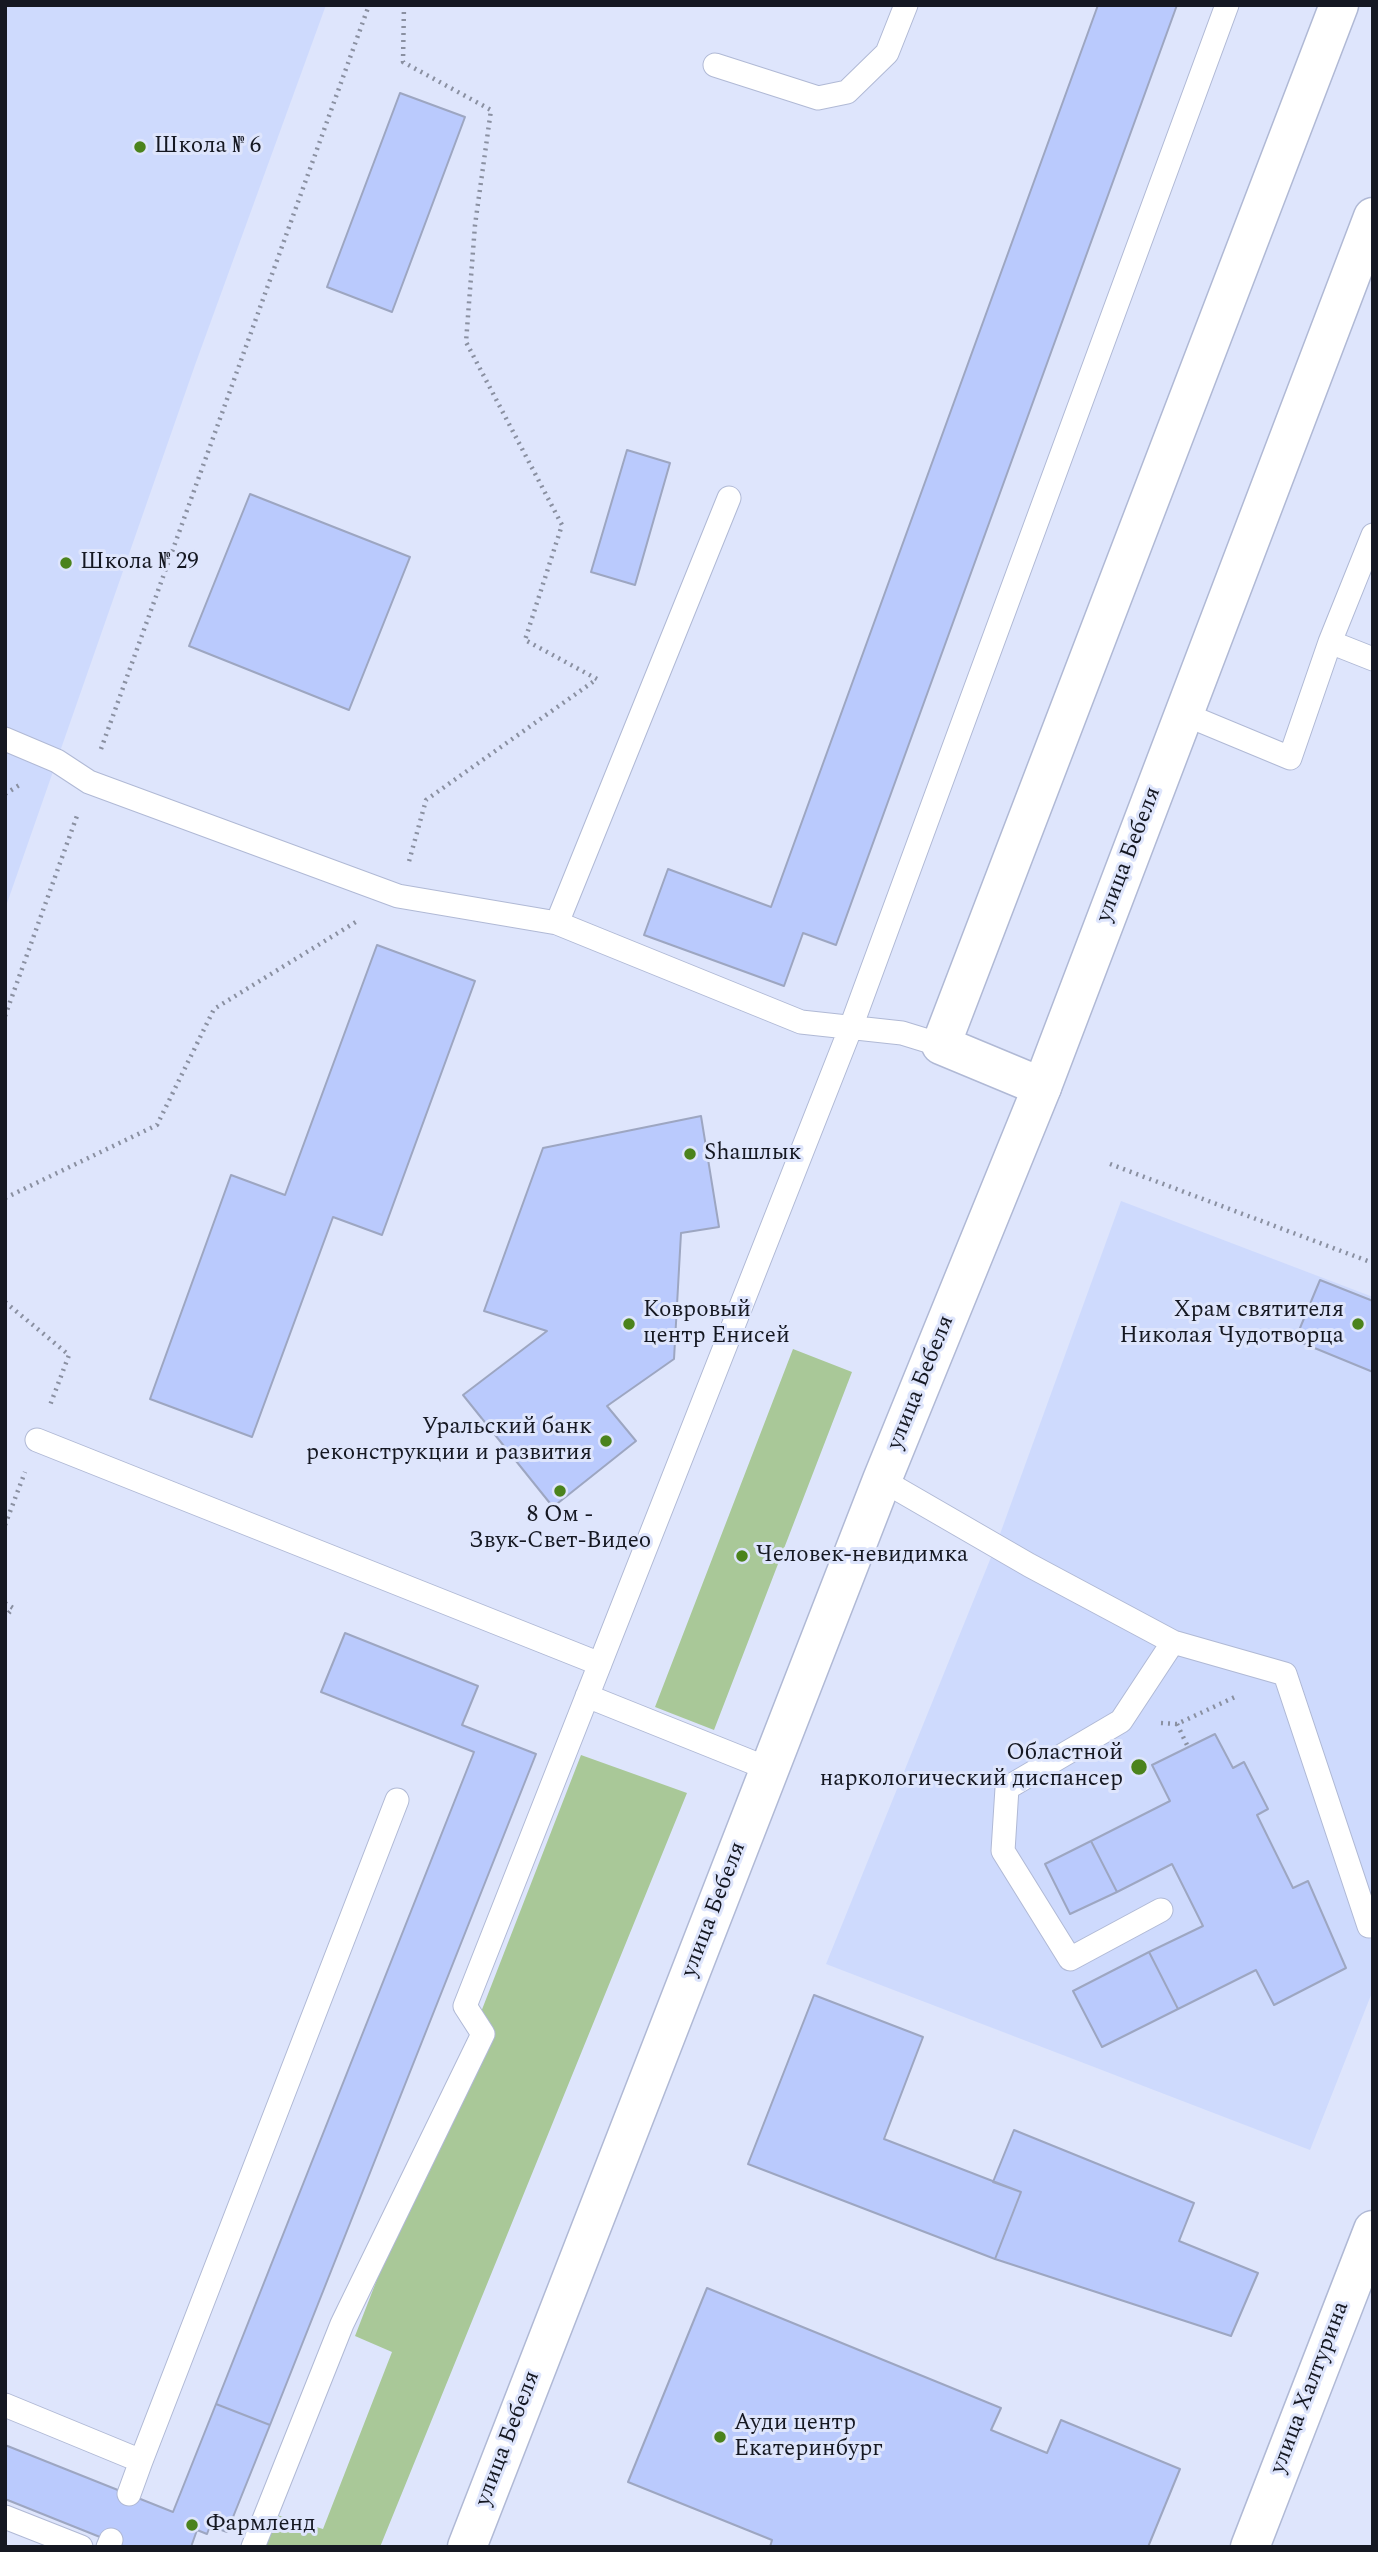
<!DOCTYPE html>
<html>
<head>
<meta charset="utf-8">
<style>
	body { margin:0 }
	#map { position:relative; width:1378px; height:2552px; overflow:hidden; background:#dee5fc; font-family:Spectral,serif }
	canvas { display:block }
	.frame { position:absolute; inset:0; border:7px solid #151822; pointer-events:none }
</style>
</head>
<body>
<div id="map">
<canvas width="1378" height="2552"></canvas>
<div class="frame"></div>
</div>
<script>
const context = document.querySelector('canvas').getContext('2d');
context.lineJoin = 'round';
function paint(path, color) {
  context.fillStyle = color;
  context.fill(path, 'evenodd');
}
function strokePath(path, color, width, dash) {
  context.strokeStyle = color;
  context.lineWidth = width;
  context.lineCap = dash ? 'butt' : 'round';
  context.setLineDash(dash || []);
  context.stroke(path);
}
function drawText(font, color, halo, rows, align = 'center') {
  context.font = font + ' Spectral,serif';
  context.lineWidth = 6;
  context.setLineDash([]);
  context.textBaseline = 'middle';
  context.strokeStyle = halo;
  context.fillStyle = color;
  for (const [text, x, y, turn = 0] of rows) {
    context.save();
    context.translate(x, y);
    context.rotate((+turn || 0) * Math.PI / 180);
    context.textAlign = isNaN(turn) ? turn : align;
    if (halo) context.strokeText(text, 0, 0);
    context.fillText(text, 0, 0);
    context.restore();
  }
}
paint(new Path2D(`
	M5,5H326L195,365L5,909Z
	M1121,1201L1373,1297V1990L1310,2150L826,1964L996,1545Z`), '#cedafd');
paint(new Path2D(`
	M793,1349L852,1372L714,1730L655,1707Z
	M581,1755L687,1793L380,2547H265L277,2515L323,2529L392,2352L355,2336Z`), '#a9c898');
const building = new Path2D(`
	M1098,5H1177L836,945L803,933L784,986L644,935L668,869L771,907Z
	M400,93L465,117L392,312L327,287Z
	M627,450L670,463L635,585L591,572Z
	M250,494L410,557L349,710L189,646Z
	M377,945L475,981L382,1235L333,1217L252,1437L150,1399L231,1175L285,1195Z
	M701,1116L719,1227L681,1233L674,1359L607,1406L636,1441L553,1507L463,1395L547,1331L484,1311L543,1148Z
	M1320,1280L1373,1301V1372L1295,1340Z
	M345,1633L478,1686L462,1725L536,1754L270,2425L216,2404L474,1752L321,1692Z
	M1215,1734L1233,1768L1244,1762L1268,1809L1257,1815L1293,1888L1308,1881L1346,1968L1274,2005L1256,1970L1178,2009L1149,1952L1203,1926L1172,1864L1117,1892L1091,1841L1170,1801L1152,1765Z
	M1091,1841L1117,1892L1070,1914L1045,1864Z
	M1149,1952L1178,2009L1102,2047L1073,1991Z
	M814,1995L923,2037L884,2139L1021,2192L995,2259L748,2164Z
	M1014,2130L1194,2203L1179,2241L1258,2273L1231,2336L995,2259L1021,2192L993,2182Z
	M707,2288L1001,2408L991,2430L1047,2453L1061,2420L1180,2469L1148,2547H770L772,2540L628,2482Z
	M216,2404L270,2425L227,2532L210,2526L207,2534L197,2530L191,2547H125L5,2499V2445L173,2512Z`);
paint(building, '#bacafd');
strokePath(building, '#9da6c1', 2);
const lane = new Path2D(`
	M715,65L818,98L847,92L887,53L906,5
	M729,498L557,923L801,1022L902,1033L941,1045
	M1330,642L1373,659
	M1184,714L1290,758L1330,642L1373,535
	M5,739L57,761L89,782L398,896L557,923
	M37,1440L600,1664
	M882,1480L1029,1565L1173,1642L1285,1674L1369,1926
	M587,1696L769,1769
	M1161,1910L1070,1959L1003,1851L1007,1788L1121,1721L1173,1642
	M5,2405L141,2461L397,1800
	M129,2494L141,2461
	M5,2517L81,2547
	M108,2547L111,2540
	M253,2547L342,2324L483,2034L465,2006L851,1027L1227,5`);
const street = new Path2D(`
	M1042,1087L941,1045L1339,5`);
const secondary = new Path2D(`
	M467,2547L882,1480L1042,1087L1373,217`);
const primary = new Path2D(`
	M1250,2547L1373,2230`);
strokePath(lane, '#b0b9d5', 25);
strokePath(street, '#b0b9d5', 41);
strokePath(secondary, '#b0b9d5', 41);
strokePath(primary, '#b0b9d5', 41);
strokePath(new Path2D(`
	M404,5L403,62L491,110L475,225L466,342L562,525L525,640L597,679L426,800L408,865
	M101,749L369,5
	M5,794L21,784
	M5,1016L78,813
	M1110,1164L1373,1263
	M5,1198L157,1125L214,1009L359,920
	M5,1302L69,1355L49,1408
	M5,1525L25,1472
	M5,1603L13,1608L5,1617
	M1161,1723L1177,1724L1237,1696
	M1177,1724L1188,1747`), '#8a90a1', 4.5, [2, 5]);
strokePath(lane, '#fff', 23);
strokePath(street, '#fff', 38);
strokePath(secondary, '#fff', 38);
strokePath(primary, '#fff', 38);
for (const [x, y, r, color] of [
	[140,147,7,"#4b831c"],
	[66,563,7,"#4b831c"],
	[690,1154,7,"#4b831c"],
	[629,1324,7,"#4b831c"],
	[1358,1324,7,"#4b831c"],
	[606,1441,7,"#4b831c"],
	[560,1491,7,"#4b831c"],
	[742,1556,7,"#4b831c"],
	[1139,1767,9,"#4b831c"],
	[720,2437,7,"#4b831c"],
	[192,2525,7,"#4b831c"]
]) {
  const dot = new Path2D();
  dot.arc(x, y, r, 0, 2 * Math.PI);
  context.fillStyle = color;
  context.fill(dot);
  strokePath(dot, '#dee5fc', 2.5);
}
drawText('23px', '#151822', '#dee5fc', [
	["Школа № 6",154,147],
	["Школа № 29",80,563],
	["Shашлык",704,1154],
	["Ковровый",643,1311],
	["центр Енисей",643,1337],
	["Храм святителя",1344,1311,"right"],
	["Николая Чудотворца",1344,1337,"right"],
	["Уральский банк",592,1428,"right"],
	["реконструкции и развития",592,1454,"right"],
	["8 Ом -",560,1516,"center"],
	["Звук-Свет-Видео",560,1542,"center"],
	["Человек-невидимка",756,1556],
	["Областной",1123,1754,"right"],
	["наркологический диспансер",1123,1780,"right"],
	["Ауди центр",734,2424],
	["Екатеринбург",734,2450],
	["Фармленд",206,2525]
], 'left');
drawText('23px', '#151822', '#dee5fc', [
	["улица Бебеля",1130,855,-69],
	["улица Бебеля",922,1383,-68],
	["улица Бебеля",715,1910,-69],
	["улица Халтурина",1311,2388,-69],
	["улица Бебеля",509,2439,-69]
]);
</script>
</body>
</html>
